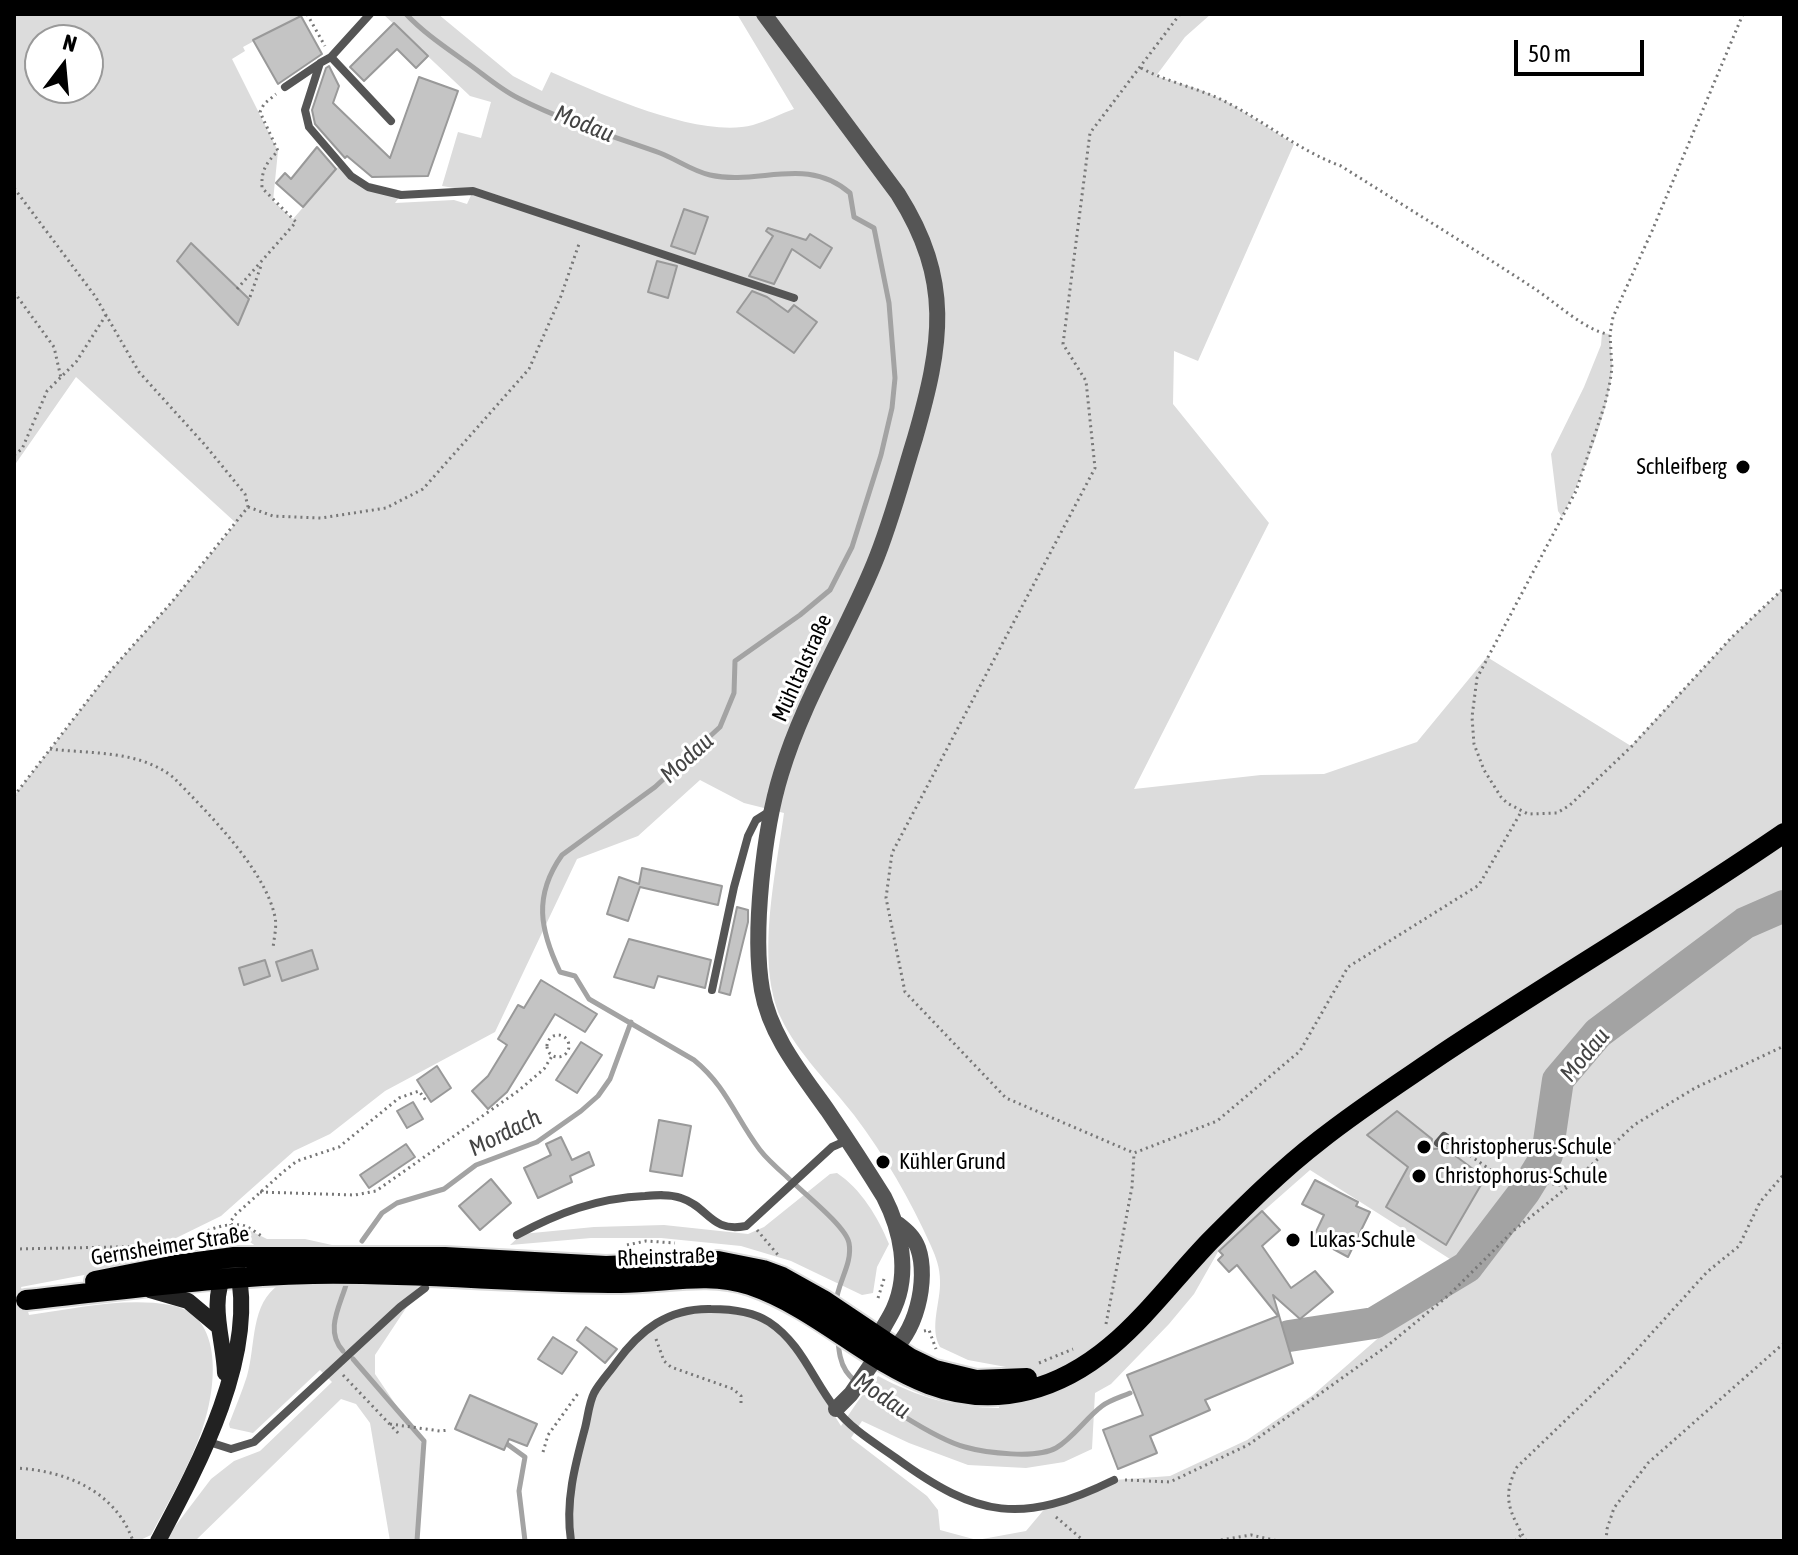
<!DOCTYPE html>
<html>
<head>
<meta charset="utf-8">
<style>
	body { margin:0 }
	#map { position:relative; width:1798px; height:1555px; overflow:hidden; background:#fff; font-family:"Asap Condensed",sans-serif }
	canvas { display:block }
	.frame { position:absolute; inset:0; border:16px solid #000; pointer-events:none }
	.north { position:absolute; left:24px; top:24px; width:80px; height:80px; box-sizing:border-box; background:#fff; border:2px solid #999; border-radius:50%; rotate:16deg; font-size:22px; font-weight:700; line-height:32px; text-align:center; color:#000 }
	.north::after { content:''; display:block; margin:auto; width:28px; height:36px; background:#000; clip-path:polygon(50% 0,100% 100%,50% 72%,0 100%) }
	.scale { position:absolute; left:1514px; top:40px; width:130px; height:36px; box-sizing:border-box; border:4px solid #000; border-top:0; padding-left:10px; font-size:24px; line-height:28px; white-space:nowrap; color:#000; -webkit-text-stroke:6px #fff; paint-order:stroke }
</style>
</head>
<body>
<div id="map">
<canvas width="1798" height="1555"></canvas>
<div class="frame"></div>
<div class="north">N</div>
<div class="scale">50 m</div>
</div>
<script>
const context = document.querySelector('canvas').getContext('2d');
context.lineJoin = 'round';
function paint(path, color) {
  context.fillStyle = color;
  context.fill(path, 'evenodd');
}
function strokePath(path, color, width, dash) {
  context.strokeStyle = color;
  context.lineWidth = width;
  context.lineCap = dash ? 'butt' : 'round';
  context.setLineDash(dash || []);
  context.stroke(path);
}
function drawText(font, color, halo, rows, align = 'center') {
  context.font = font + ' "Asap Condensed",sans-serif';
  context.lineWidth = 6;
  context.setLineDash([]);
  context.textBaseline = 'middle';
  context.strokeStyle = halo;
  context.fillStyle = color;
  for (const [text, x, y, turn = 0] of rows) {
    context.save();
    context.translate(x, y);
    context.rotate((+turn || 0) * Math.PI / 180);
    context.textAlign = isNaN(turn) ? turn : align;
    if (halo) context.strokeText(text, 0, 0);
    context.fillText(text, 0, 0);
    context.restore();
  }
}
paint(new Path2D(`
	M14,14H304L243,47L245,51L232,59L278,151L273,201L293,219L338,167L353,178L401,195L395,203L454,200L467,204L473,191L442,186L458,132L481,138L491,102L470,96L383,14H438L513,76L542,91L551,72C601,94 699,139 753,125C767,121 780,114 794,109L737,14H1211L1185,37L1156,76L1201,90L1229,103L1294,144L1198,361L1174,351L1173,404L1269,523L1134,789L1261,775L1324,774L1417,742L1487,657L1631,746L1732,637L1784,588V1541H571L568,1512L593,1396L644,1330L683,1311L745,1312L785,1336L841,1426L858,1401L878,1376C917,1397 955,1408 999,1408L1006,1367L968,1360L940,1347C929,1328 941,1301 940,1281C940,1268 936,1257 931,1246C910,1199 885,1156 854,1115C830,1084 798,1054 781,1018C755,962 776,873 784,813L744,803L700,780L638,836L577,859L495,1032L385,1091L330,1134L294,1151L221,1216L172,1240L133,1248L150,1252L152,1262L21,1287L29,1315C74,1309 124,1297 170,1305C226,1314 216,1391 202,1430C189,1467 169,1501 151,1535L138,1541H14V796L112,669L171,603L236,523L76,377L14,466ZM40,40H88V88H40ZM1310,1170L1461,1266L1313,1395L1247,1440L1170,1476L1114,1480L1047,1506L1026,1531L977,1540L940,1530L938,1510L927,1496L851,1438L862,1421L909,1443L968,1465L1026,1468L1064,1462L1092,1449L1095,1393L1111,1384L1169,1324L1194,1294L1219,1250Z
	M1602,333L1610,334C1610,345 1612,356 1612,366C1611,407 1581,481 1562,517L1558,511L1551,454L1584,387L1601,345Z
	M837,1173C861,1189 878,1217 889,1244L877,1267L873,1293L862,1295L791,1261L741,1246L661,1238H591L510,1245L522,1234L594,1227L664,1225L748,1234L764,1227L830,1174Z
	M247,1229L267,1239H305L332,1245L456,1248L438,1251L400,1283L417,1286L418,1290L375,1355V1374L423,1445L417,1541H390L370,1423L356,1404L341,1399L195,1541H164L211,1479L234,1461L260,1451L332,1382L320,1370L253,1433L230,1428L229,1424C235,1408 242,1392 247,1376C256,1345 250,1303 280,1284L260,1249L247,1240L244,1230Z`), '#dcdcdc');
strokePath(new Path2D(`
	M406,14C423,32 442,45 463,60C481,72 498,88 518,98C563,121 612,136 660,153C676,159 692,171 710,175C759,186 806,155 850,193L854,217L874,228L889,303L895,378L892,408L881,455L852,547L830,590L800,615L735,661L734,693L720,727L655,787L562,855C533,896 540,930 560,972L575,976L589,999L694,1060C727,1087 735,1117 760,1150C767,1159 777,1168 786,1176C801,1191 846,1226 849,1243C853,1264 837,1283 836,1303
	M362,1241L382,1213L397,1203L444,1189L476,1165L537,1142L581,1111L598,1096L610,1079L631,1022
	M838,1341C839,1351 840,1362 846,1371C861,1393 938,1440 965,1447C986,1453 1037,1459 1056,1448C1073,1438 1086,1418 1102,1406C1110,1400 1121,1397 1130,1393
	M343,1351C325,1331 339,1308 346,1285
	M353,1359L424,1441L417,1541
	M507,1444L525,1457L519,1491L525,1541`), '#a3a3a3', 5);
strokePath(new Path2D(`
	M1289,1336L1374,1323L1467,1267L1525,1191L1547,1155L1558,1080L1598,1033L1745,923L1784,906`), '#a3a3a3', 32);
const building = new Path2D(`
	M301,16L322,54L278,84L253,40Z
	M394,23L428,56L416,68L397,49L364,81L350,67Z
	M329,66L339,86L333,103L390,158L419,77L458,91L428,176L372,177L347,156L345,158L315,124L312,110L326,68Z
	M317,147L336,169L303,207L276,183L285,173L291,179Z
	M684,209L708,217L695,254L671,246Z
	M768,228L806,240L810,234L832,248L820,268L792,249L774,284L749,276L773,236L766,231Z
	M191,243L249,299L238,325L177,261Z
	M657,261L677,266L668,298L648,292Z
	M752,291L767,297L788,312L794,305L817,322L794,353L737,312Z
	M642,868L722,886L718,905L640,887L628,921L607,914L619,877L639,884Z
	M737,907L748,910V922L730,995L719,992Z
	M629,939L711,960L705,988L658,976L654,988L614,977Z
	M312,950L318,969L282,981L276,962Z
	M265,960L270,976L244,985L239,968Z
	M541,980L597,1014L585,1032L555,1014L507,1092L488,1109L472,1091L488,1076L507,1045L498,1039L518,1005L524,1008Z
	M581,1042L602,1055L577,1093L556,1080Z
	M437,1066L451,1088L431,1102L417,1080Z
	M413,1102L423,1119L407,1128L397,1111Z
	M1397,1111L1432,1139L1431,1145L1434,1149L1443,1148L1449,1151L1485,1178L1446,1245L1386,1207L1408,1167L1367,1135Z
	M659,1120L691,1126L682,1176L650,1171Z
	M561,1137L572,1160L589,1152L594,1165L570,1176L572,1182L538,1198L524,1168L551,1155L546,1144Z
	M406,1144L415,1157L369,1188L360,1175Z
	M491,1179L511,1203L480,1230L459,1206Z
	M1315,1180L1358,1202L1356,1206L1370,1212L1348,1257L1313,1238L1324,1215L1302,1204Z
	M1262,1211L1280,1230L1262,1246L1291,1288L1315,1271L1333,1292L1300,1319L1273,1295L1293,1363L1205,1400L1210,1410L1150,1436L1157,1453L1118,1469L1103,1430L1143,1415L1127,1375L1278,1316L1237,1265L1229,1272L1218,1260L1223,1255L1219,1251Z
	M586,1327L617,1349L605,1363L577,1340Z
	M553,1337L577,1352L562,1374L538,1359Z
	M470,1395L537,1424L527,1446L509,1439L504,1450L455,1429Z`);
paint(building, '#c4c4c4');
strokePath(building, '#999', 2);
const primary = new Path2D(`
	M95,1281L176,1265L234,1257H445L606,1266L718,1261L763,1270L782,1277L825,1301L910,1358L935,1370L976,1380L1027,1378
	M26,1300C122,1290 217,1276 313,1274C416,1272 519,1283 621,1283C665,1283 707,1271 750,1285C847,1318 913,1420 1029,1390C1111,1369 1155,1298 1210,1241C1245,1206 1281,1170 1320,1140C1359,1109 1401,1082 1442,1054C1555,979 1672,910 1784,833`);
strokePath(primary, '#dbdbdb', 24);
strokePath(new Path2D(`
	M307,14L325,46
	M1180,14L1090,133L1063,344L1086,381L1095,468L892,853L886,898L905,992L1006,1098L1134,1153L1217,1121L1300,1051L1348,967L1479,885L1521,812
	M1743,14L1652,231L1613,317L1610,334L1612,368L1610,382L1605,404L1576,491L1477,678L1472,717L1474,744L1484,770L1501,797L1507,803L1528,814L1557,813L1570,805L1631,747L1732,637L1784,588
	M1141,68C1169,83 1200,88 1228,103C1267,123 1300,151 1341,166C1406,207 1471,247 1535,289C1555,302 1586,331 1608,334
	M14,188L95,296L139,372L205,445L245,494L248,507L171,603L112,669L14,796
	M237,289L296,222L262,188C261,171 266,163 278,151L260,112L264,104L276,94
	M14,292L54,347L61,378
	M250,297L262,263
	M14,455L22,449L47,391L76,362L106,315
	M248,507L273,516L321,518L386,508L423,489L529,369L561,296L580,241
	M50,749C92,754 140,750 174,778C207,812 265,869 275,917C277,927 274,938 273,948
	M547 1046a11 11 0 1 1 22 0a11 11 0 1 1-22 0Z
	M1465,1152L1502,1178L1569,1186
	M260,1192L355,1195L376,1191L518,1091L544,1069L552,1056
	M757,1230L778,1255
	M231,1238V1221L234,1216L283,1172L297,1161L339,1147L399,1098L419,1091L427,1102
	M181,1244C198,1234 225,1220 245,1226C251,1228 258,1234 263,1237
	M627,1245L646,1241L675,1243
	M14,1249L166,1246
	M878,1298L884,1279
	M1106,1324L1132,1187L1134,1154
	M924,1331L929,1330L936,1349
	M656,1339L664,1361L671,1367L733,1389L741,1396V1406
	M1039,1363L1073,1349
	M343,1375L399,1434
	M390,1424L440,1431L449,1430
	M543,1452L548,1435L579,1392
	M14,1468C64,1470 115,1490 133,1541
	M1125,1480L1170,1482L1248,1445L1387,1346L1449,1295L1513,1231L1569,1186L1634,1125L1695,1088L1784,1046
	M1056,1517L1084,1541
	M1215,1541L1251,1535L1278,1541
	M1515,1541L1522,1534
	M1526,1541C1510,1512 1501,1498 1517,1467L1622,1366L1707,1272L1739,1246L1760,1202L1784,1174
	M1606,1541L1607,1529L1614,1508L1648,1463L1784,1343`), '#777', 3, [2, 4]);
strokePath(new Path2D(`
	M370,14L331,57L320,63L305,110L309,127L351,176L368,187L401,195L473,191L794,298
	M331,57L391,121
	M285,87L319,64
	M712,990L734,887L748,836L756,820L772,810
	M1438,1143L1444,1136L1456,1145
	M517,1235C558,1213 597,1198 645,1196C657,1195 670,1194 681,1198C709,1207 710,1233 746,1226L832,1147L848,1140
	M209,1442L231,1449L254,1442L400,1307L425,1288
	M571,1541C565,1502 575,1465 585,1428C588,1416 589,1403 594,1393C600,1382 609,1373 616,1363C640,1330 668,1308 711,1309C730,1309 752,1311 769,1322C801,1343 813,1380 835,1408C851,1429 875,1443 896,1458C978,1518 1022,1525 1114,1480`), '#555', 8);
strokePath(new Path2D(`
	M836,1409L851,1394L875,1359`), '#555', 16);
strokePath(new Path2D(`
	M764,14L898,194C953,281 942,344 915,438C902,480 891,523 874,564C845,635 803,700 781,774C764,829 752,933 762,990C770,1036 802,1074 828,1111C847,1139 866,1168 884,1197C901,1230 910,1272 894,1308C888,1322 878,1332 876,1348
	M887,1354C916,1337 929,1279 918,1248C914,1237 907,1231 898,1224`), '#555', 16);
strokePath(new Path2D(`
	M150,1290L188,1301L219,1327
	M225,1373C224,1340 208,1302 226,1271
	M158,1541C198,1466 258,1355 237,1267`), '#222', 16);
strokePath(primary, '#000', 20);
for (const [x, y, r, color] of [
	[1743,467,8,"#000"],
	[1424,1147,8,"#000"],
	[883,1162,8,"#000"],
	[1419,1176,8,"#000"],
	[1293,1240,8,"#000"]
]) {
  const dot = new Path2D();
  dot.arc(x, y, r, 0, 2 * Math.PI);
  context.fillStyle = color;
  context.fill(dot);
  strokePath(dot, '#fff', 3);
}
drawText('22px', '#000', '#fff', [
	["Schleifberg",1727,467,"right"],
	["Christopherus-Schule",1440,1147],
	["Kühler Grund",899,1162],
	["Christophorus-Schule",1435,1176],
	["Lukas-Schule",1309,1240]
], 'left');
drawText('22px', '#000', '#fff', [
	["Mühltalstraße",802,668,-66],
	["Gernsheimer Straße",170,1246,-9],
	["Rheinstraße",666,1257,-2]
]);
drawText('italic 24px', '#444', '#fff', [
	["Modau",584,124,22],
	["Modau",687,758,-42],
	["Modau",1585,1055,-50],
	["Mordach",505,1133,-26],
	["Modau",882,1396,34]
]);
</script>
</body>
</html>
